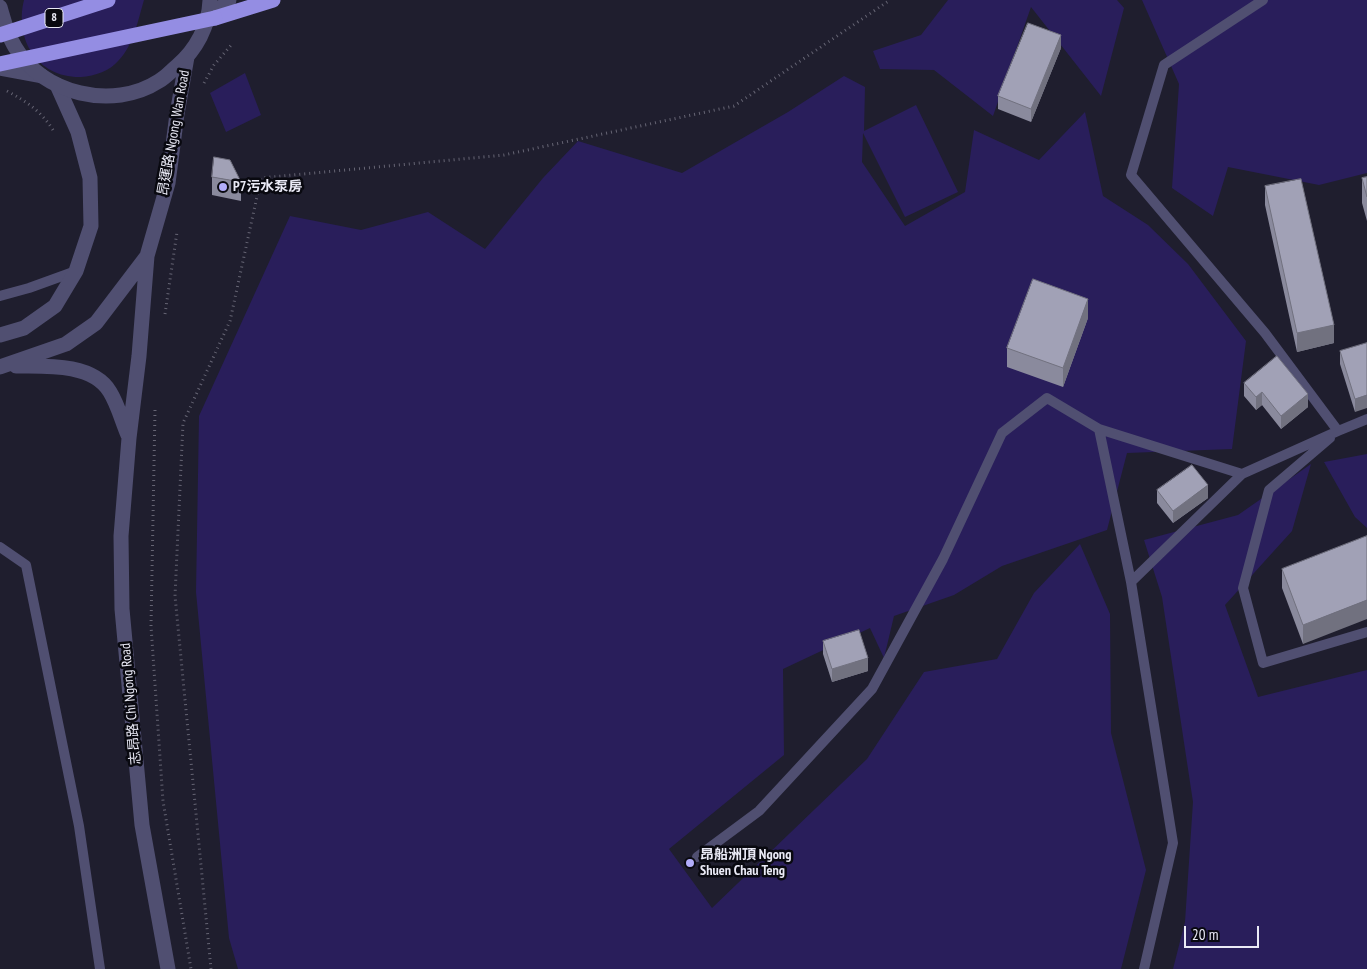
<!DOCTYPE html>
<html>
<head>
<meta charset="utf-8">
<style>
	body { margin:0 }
	#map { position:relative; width:1367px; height:969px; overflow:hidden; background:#1f1e2e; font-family:"PT Sans Narrow",sans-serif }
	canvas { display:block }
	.scale { position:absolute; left:1184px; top:926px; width:75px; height:22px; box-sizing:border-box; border:2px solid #eaeaf6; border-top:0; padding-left:6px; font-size:15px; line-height:18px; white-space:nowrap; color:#eaeaf6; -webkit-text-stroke:4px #090910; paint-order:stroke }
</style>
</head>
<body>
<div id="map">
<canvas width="1367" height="969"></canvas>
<div class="scale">20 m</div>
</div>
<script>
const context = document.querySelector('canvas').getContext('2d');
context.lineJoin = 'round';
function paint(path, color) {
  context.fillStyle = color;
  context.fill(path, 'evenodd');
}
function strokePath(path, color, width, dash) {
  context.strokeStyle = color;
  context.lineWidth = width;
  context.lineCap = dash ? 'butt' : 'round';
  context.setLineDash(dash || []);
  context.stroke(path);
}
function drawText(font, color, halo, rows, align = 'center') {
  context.font = font + ' "PT Sans Narrow","Noto Sans TC",sans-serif';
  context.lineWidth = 5;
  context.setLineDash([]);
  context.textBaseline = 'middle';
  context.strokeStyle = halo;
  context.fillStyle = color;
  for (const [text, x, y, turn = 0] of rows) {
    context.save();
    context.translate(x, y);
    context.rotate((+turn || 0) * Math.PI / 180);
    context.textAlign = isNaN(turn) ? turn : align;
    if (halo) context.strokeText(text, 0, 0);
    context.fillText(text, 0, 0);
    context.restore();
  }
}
paint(new Path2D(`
	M24,0H144C138,20 134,44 119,60C110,71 95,76 81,77C38,78 14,40 24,0Z
	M948,0H1117L1124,8L1101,96L1031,7L993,116L934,70L880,69L873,51L921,35Z
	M1142,0H1367V173L1319,185L1228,167L1213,216L1172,188L1179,84Z
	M245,73L261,115L226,132L210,93Z
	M844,76L865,87L864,131L916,105L958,192L905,217L863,133L862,162L905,226L965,192L974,130L1039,160L1085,112L1103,196L1148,225L1188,264L1246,341L1232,449L1127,453L1107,530L1002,566L954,595L894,616L884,658L870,628L783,669L784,755L669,849L712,908L867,759L924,672L997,659L1034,593L1080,544L1110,614L1111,733L1146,870L1121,969H238L229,938L196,592L199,416L290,216L361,230L428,212L485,249L543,178L578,141L682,173L788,112Z
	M1367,454V528L1355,517L1324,462Z
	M1311,464L1292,531L1225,605L1258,697L1367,670V969H1173L1185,922L1193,802L1162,597L1144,540L1238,515Z`), '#291e5b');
strokePath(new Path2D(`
	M204,83L214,65L233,43
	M7,91C27,102 41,111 53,130
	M165,314L177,232
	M155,410L151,626L163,801L191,969
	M211,969L175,596L183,423L230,321L261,178L504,155L734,106L890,0`), '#666574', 3, [1, 4]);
strokePath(new Path2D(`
	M1263,0L1164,65L1131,175L1265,333L1338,431L1367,419
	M0,296L29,288L76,271
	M1099,429L1131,582
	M1330,438L1269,490L1243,588L1263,663L1367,632
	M0,547L26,565L79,826L100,969
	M697,857L759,811L872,689L943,559L1002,433L1047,398L1099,429L1242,474
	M1144,969L1173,843L1131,582L1242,474L1338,431`), '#504f71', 10);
strokePath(new Path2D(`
	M0,68L42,76
	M147,256L139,356L129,438L121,536L122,609L142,825L168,969
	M0,335L24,328L55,306L76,271L91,226L90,178L78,132L57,85
	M16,366C45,366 93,363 110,392C118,405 122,421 128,435
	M0,367L66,344L96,323L147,256L168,183L177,114L187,57`), '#504f71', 15);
strokePath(new Path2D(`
	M0,7C4,21 7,34 15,47C42,94 113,111 159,81C166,77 171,71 177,66C196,50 209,26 210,0
	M207,22L229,0`), '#504f71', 15);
strokePath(new Path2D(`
	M215,18L273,0`), '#948de3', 15);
strokePath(new Path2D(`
	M0,35L108,0
	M0,64L215,18`), '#948de3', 15);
paint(new Path2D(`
	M1061,48L1031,122L998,109V96Z
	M212,177L241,182V201L212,195Z
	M1367,177V221L1362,203V178Z
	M1265,186L1334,343L1297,352L1265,205Z
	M1088,318L1063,387L1007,367V348Z
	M1367,343L1355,412L1340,364V351Z
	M1244,383L1308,407L1281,429L1262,405L1256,410L1244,396Z
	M1157,490L1208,498L1173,523L1157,503Z
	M1367,536L1303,644L1282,588V569Z
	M823,641L868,671L832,682L823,654Z`), '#8a8a9d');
paint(new Path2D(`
	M1061,35V48L1031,122V109Z
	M1088,299V318L1063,387V368Z
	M1334,325V343L1297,352V333Z
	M1262,392V405L1256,410V397Z
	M1308,394V407L1281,429V416Z
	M1367,395V408L1355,412V399Z
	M1208,485V498L1173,523V511Z
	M1367,600V619L1303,644V625Z
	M868,658V671L832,682V669Z`), '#71717f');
const building = new Path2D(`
	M1028,23L1061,35L1031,109L998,96Z
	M214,157L230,160L241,182L212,177Z
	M1367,177V197L1362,178Z
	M1301,179L1334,325L1297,333L1265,186Z
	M1033,279L1088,299L1063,368L1007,348Z
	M1367,343V395L1355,399L1340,351Z
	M1277,356L1308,394L1281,416L1262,392L1256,397L1244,383Z
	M1192,465L1208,485L1173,511L1157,490Z
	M1367,536V600L1303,625L1282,569Z
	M859,630L868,658L832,669L823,641Z`);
paint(building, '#a1a1b6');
strokePath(building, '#71717f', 1);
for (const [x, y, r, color] of [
	[223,187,5,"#b2adfa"],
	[690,863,5,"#b2adfa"]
]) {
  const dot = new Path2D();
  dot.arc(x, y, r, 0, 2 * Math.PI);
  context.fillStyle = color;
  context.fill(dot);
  strokePath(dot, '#090910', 2);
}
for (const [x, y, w] of [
	[54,18,18]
]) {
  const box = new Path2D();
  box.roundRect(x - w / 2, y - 9.5, w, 19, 4);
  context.fillStyle = '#090910';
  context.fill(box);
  strokePath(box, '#eaeaf6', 1);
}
drawText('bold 12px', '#eaeaf6', null, [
	["8",54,18]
]);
drawText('14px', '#eaeaf6', '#090910', [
	["昂運路 Ngong Wan Road",174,133,-80],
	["志昂路 Chi Ngong Road",131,704,-95]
]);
drawText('bold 14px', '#eaeaf6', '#090910', [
	["P7污水泵房",233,187],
	["昂船洲頂 Ngong",700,855],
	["Shuen Chau Teng",700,871]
], 'left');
</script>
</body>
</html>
